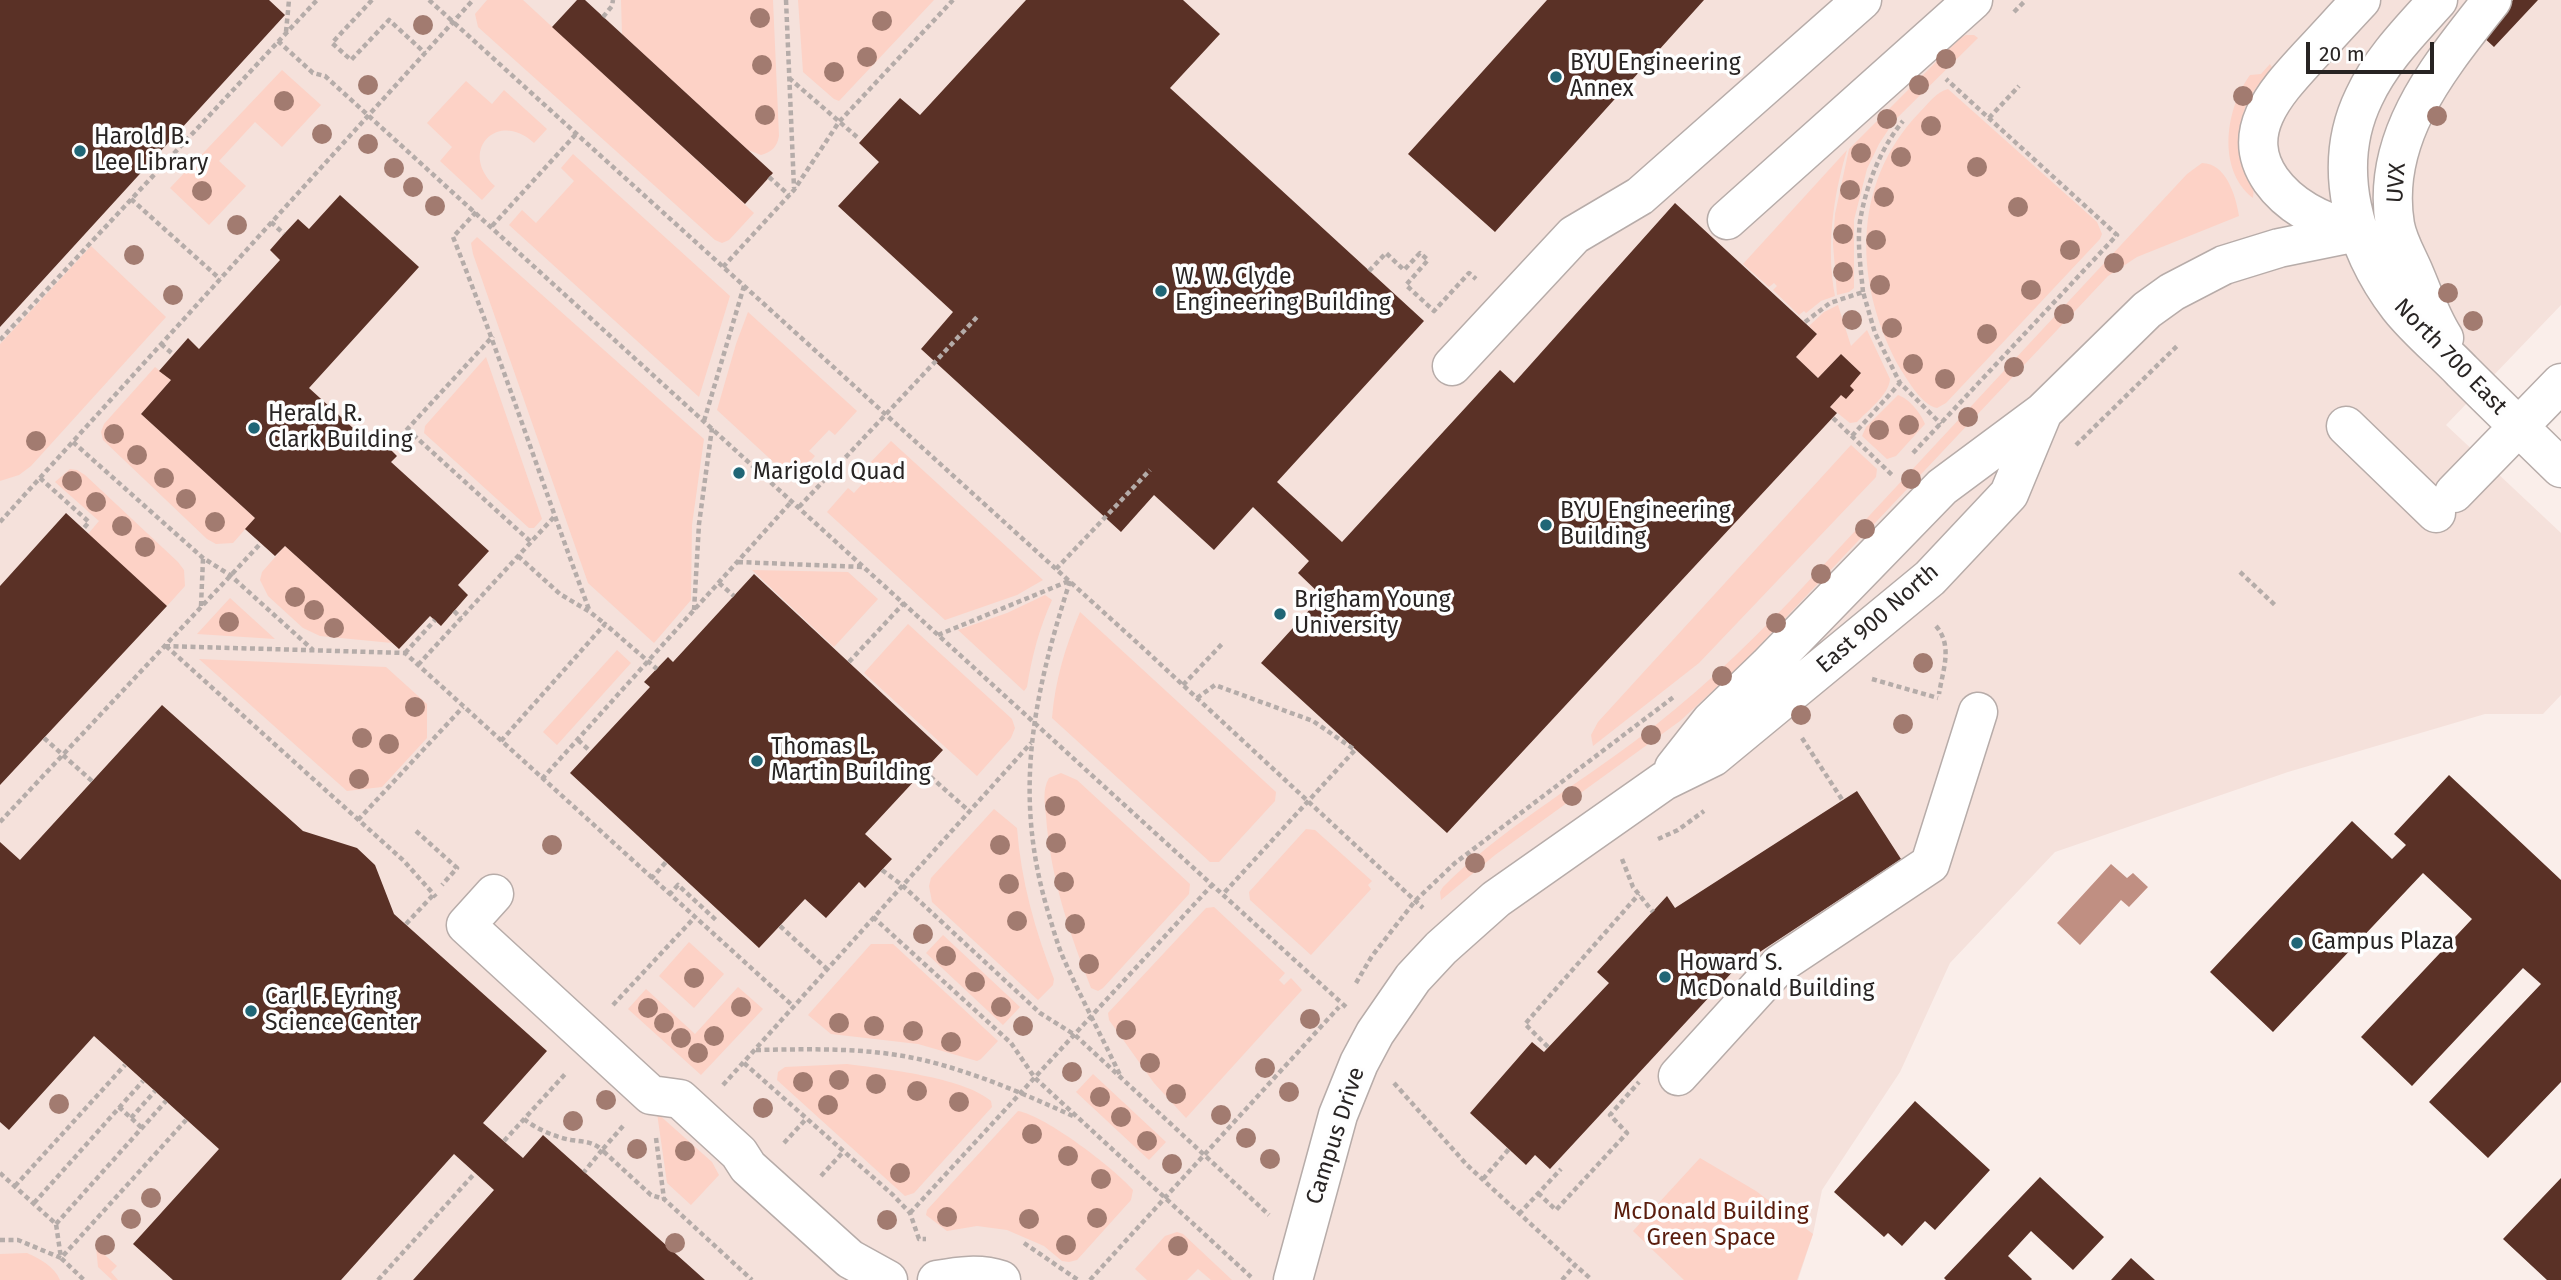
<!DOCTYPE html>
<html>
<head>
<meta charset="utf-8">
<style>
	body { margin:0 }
	#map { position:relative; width:2561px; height:1280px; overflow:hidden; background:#faeeea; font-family:"Fira Sans",sans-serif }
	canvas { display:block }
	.scale { position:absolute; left:2306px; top:42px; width:128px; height:32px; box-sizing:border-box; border:4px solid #282423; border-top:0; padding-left:9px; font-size:21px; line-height:24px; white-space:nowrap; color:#282423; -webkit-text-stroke:5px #fefefe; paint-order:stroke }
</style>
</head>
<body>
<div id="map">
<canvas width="2561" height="1280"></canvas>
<div class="scale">20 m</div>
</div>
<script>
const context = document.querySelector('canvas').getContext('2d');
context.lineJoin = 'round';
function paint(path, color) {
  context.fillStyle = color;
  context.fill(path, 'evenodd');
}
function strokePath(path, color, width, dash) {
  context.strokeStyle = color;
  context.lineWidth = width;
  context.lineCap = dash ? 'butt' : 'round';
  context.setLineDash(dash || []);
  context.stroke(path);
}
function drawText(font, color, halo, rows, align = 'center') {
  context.font = font + ' "Fira Sans",sans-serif';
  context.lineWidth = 7;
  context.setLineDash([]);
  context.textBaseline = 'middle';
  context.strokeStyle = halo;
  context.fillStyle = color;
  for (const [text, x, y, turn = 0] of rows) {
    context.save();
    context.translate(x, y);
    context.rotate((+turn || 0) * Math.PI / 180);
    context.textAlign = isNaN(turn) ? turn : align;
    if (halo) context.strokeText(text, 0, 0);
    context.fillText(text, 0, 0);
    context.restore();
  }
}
paint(new Path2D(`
	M0,0H2561V305L2446,425L2561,533V695L2543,714H2485L2288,772L2055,852L1950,963L1900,1072L1822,1190L1813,1234L1798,1280H0Z`), '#f5e1db');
paint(new Path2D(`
	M487,0H523L754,213L729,240L722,243L715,240L478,27L475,14Z
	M621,0H773L779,136C777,147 772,152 761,155L748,150L622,34Z
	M798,0H934L839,101L834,99L803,72Z
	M1966,35H1974L1978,38L1894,121L1879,144L1867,169L1854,220V288L1849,292L1837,295L1833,244L1835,214L1849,149L1960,38Z
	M2270,64L2273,69C2240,101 2236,122 2247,165C2250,175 2255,187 2253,198C2216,169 2226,108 2250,75L2261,74Z
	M282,70L321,105L282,147L255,122L219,161L246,186L209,225L170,188Z
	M466,81L492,104L504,90L547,129L534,143C498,109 457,151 495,186L482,200L440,161L452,147L427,123Z
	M1948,89L2097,222L2102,234L2100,239L1946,403L1937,408C1922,405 1909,382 1901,370C1854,287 1850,185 1919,113C1928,104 1936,92 1948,89Z
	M1847,150C1833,197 1826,247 1835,296L1821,301L1806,313L1804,311L1799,315L1773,290L1777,286L1774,283L1769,287L1743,264Z
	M573,154L730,296L699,397L509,225L522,210L536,223L574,181L561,168Z
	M2202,163C2226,163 2236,196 2239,216L2137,257L2108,276L1742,664L1680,721L1495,855L1441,900L1440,892L1443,887C1498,832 1572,788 1635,741C1691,699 1741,652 1790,601L2187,174Z
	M477,237L704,439L692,525L691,600L654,643L588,583L473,254L471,243Z
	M91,246L166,317L31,466L19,475L0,481V344Z
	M1838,305L1851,346L1867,330L1890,379C1889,395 1867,411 1857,422L1850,423L1830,407L1861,373L1841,354L1818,378L1796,357L1817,334L1809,326L1824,312Z
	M748,312L857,411L835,435L829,430L809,451L815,456L793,480L717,410L736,344Z
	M486,357L542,519L534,528H529L424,433L425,426Z
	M155,367L171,380L141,414L255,518L233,543L216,544L207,539L103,440L101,432L104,424Z
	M1898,395C1908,398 1921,413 1925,424L1896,456L1887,459L1862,436L1866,427Z
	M891,441L1043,580L1017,595L945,620L827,512L848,488L854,493L874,471L868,465Z
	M1851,445L1877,469L1876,477L1699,663L1593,746L1591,735L1598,722Z
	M70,469L77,470L85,475L178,562L184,570L185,586L167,606L88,534L99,521L55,482Z
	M285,546L392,643L320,636L303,628L268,596L260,580L262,572Z
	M752,570L848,572L878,599L834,647Z
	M1045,595L1052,600C1039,629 1032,656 1027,687L1024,691L958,630L1007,613Z
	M230,598L275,639L197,634Z
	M1080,612L1276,792L1275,801L1219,862H1210L1052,718C1055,681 1065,647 1080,612Z
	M908,624L1012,719L1015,728L1011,738L977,776L864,673Z
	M617,650L631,663L557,745L543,732Z
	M199,659L386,667L427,704V738L382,787L347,791Z
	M1061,773L1077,780L1190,884L1189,894L1103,988L1098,991L1091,988L1086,975C1066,923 1050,872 1046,816C1045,803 1042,790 1049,778Z
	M994,809L1017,828C1021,881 1035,930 1054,979L1053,985L1038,1000L932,902L929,886L931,878Z
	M1306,829L1315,830L1372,881L1368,885L1371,889L1311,955L1250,900L1249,892Z
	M1214,907L1285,973L1279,980L1284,985L1291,978L1302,990L1186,1118L1154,1083L1109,1020L1108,1013L1206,908Z
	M943,935L1020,1007L1003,1025L926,953Z
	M689,942L724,974L694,1008L659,976Z
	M871,944H893L998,1041L981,1059L977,1061L918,1044L831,1034L808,1015Z
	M738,987L763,1009L701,1075L628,1009L646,989L695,1034Z
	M847,1064C884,1069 963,1077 991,1101L992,1107L914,1193L905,1196L777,1080L778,1072L785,1067Z
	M1093,1074L1166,1142L1149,1160L1076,1092Z
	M1018,1111C1046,1116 1114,1168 1133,1190L1131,1200L1077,1260L1069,1262L1062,1261L1044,1246L1007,1230L977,1226L947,1231L926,1215L927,1210Z
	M657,1113L712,1162L719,1175L691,1205L667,1183Z
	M1700,1158L1756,1191L1813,1234L1797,1280H1684L1633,1231Z
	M1177,1232L1183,1234L1232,1280H1211L1198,1269L1187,1280H1147L1135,1269L1165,1236Z
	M96,1247L117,1266L111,1272L118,1280H112L98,1267Z
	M27,1253C40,1259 54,1266 60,1280H0V1254Z`), '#fdd2c6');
paint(new Path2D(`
	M2111,864L2127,878L2133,873L2148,887L2129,907L2121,900L2080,945L2057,923Z`), '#c08f82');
paint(new Path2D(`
	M0,0H269L285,15L0,327Z
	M577,0H585L773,173L745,204L552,27Z
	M1026,0H1183L1220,34L1170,88L1424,321L1277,482L1342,542L1500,370L1514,383L1675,203L1817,334L1796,357L1818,378L1841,354L1861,373L1850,386L1854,390L1846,399L1841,395L1830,407L1837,413L1447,833L1261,663L1322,596L1298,573L1309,561L1253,507L1214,550L1154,495L1121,532L921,349L953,312L838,206L879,162L859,143L900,98L920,115Z
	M1547,0H1704L1495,232L1408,154Z
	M2513,0H2538L2494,47L2481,35Z
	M340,195L419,267L309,388L375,448L382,441L397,456L391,462L489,551L458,585L468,595L441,626L430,616L399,649L285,546L275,556L245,529L255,518L141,414L171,380L159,371L188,338L199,349L280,260L270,250L284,234L298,219L309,229Z
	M66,513L167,606L0,785V586Z
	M754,574L943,750L865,834L892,859L865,888L859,882L826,918L805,899L759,948L570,773L650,687L644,682L668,657L673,662Z
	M162,705L303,831L357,848L375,865L394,914L547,1051L483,1123L523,1158L543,1135L705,1280H413L494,1190L454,1154L341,1280H173L133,1244L219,1149L94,1036L9,1130L0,1122V842L20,860Z
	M2449,775L2561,880V1082L2488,1158L2429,1102L2541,984L2523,968L2412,1086L2361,1037L2472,919L2423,873L2273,1032L2210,972L2352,821L2392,859L2406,845L2394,834Z
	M1857,791L1901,859L1737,967L1550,1169L1535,1155L1526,1165L1470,1113L1532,1042L1544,1052L1609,983L1597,972L1667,896L1675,908Z
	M1915,1101L1990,1170L1935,1230L1925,1221L1902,1246L1888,1233L1884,1237L1834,1192Z
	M2040,1177L2104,1237L2073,1270L2031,1231L2008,1256L2032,1279L2031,1280H1946L1944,1278Z
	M2561,1178V1280H2547L2503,1239Z
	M2131,1258L2155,1280H2111Z`), '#5a3126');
const minor = new Path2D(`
	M2438,0C2411,30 2381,60 2364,97C2330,167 2354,248 2399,307C2417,330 2442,350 2462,371C2495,404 2528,436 2561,468
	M1727,220L1973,0
	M2356,231C2324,223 2291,208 2271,180C2237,131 2278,90 2310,55C2327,37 2344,18 2361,0
	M2444,338C2431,318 2424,296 2415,275C2408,258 2398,242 2395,225C2380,136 2441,65 2492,0
	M1452,366L1574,235L1640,196L1862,0
	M2346,426L2436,513
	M2454,493L2561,383
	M1674,768L1711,721L1768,666L1942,487L2043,412L2147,310L2172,292L2224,265L2279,248L2358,232
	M494,894L466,925L651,1095L680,1099L739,1153L748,1167L850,1259L888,1280
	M1678,1076L1780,964L1930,864L1978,712
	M937,1280C959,1276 980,1273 1001,1280
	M1293,1280L1338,1115L1359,1063L1375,1033L1413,978L1441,948L1496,899L1664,781L1713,757L1930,578L2009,494L2043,412`);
strokePath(minor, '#b7aca9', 41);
strokePath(new Path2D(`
	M372,0L332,43L351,60L389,20L425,53
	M429,0L1143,648L1423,908
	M786,0L794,188
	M2014,12L2026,0
	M603,17L612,6L613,0
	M286,32L289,0
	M278,41L313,73L325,76L1346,1007
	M789,78L857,137
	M1989,118L2019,86
	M769,177L789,195
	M131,199L220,279
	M476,212L453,237C502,360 543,487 590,612
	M271,222L284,234
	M492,226L576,134
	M723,267L794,190L839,122L953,0
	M1369,271L1386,253L1404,270L1420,253L1428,260L1406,285L1434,311L1469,273L1476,279
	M1863,292C1861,270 1857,244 1860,221C1866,186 1880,149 1903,121
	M1805,322L1830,303L1863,292L1875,333L1900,383L1941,424
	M0,340L317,0
	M161,344L174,355
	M1833,418L1892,475
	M704,421L744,286
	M407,429L531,542
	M1852,436L1900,383
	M73,442L203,558L230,575L313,650
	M2076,445L2178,345
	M389,449L493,336
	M1913,453L2117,235L1946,79
	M40,478L89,522L83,529
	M799,507L978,316
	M0,522L473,0
	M518,556L560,594L590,612L605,624
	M738,562L863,567
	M1056,569L1150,470
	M2240,572L2277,607
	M1070,581C1033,697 1012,795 1049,915C1053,928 1057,943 1062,955C1080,996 1101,1035 1120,1075
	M719,583L734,596
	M201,606L203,559
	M694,610L699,524L712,428
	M454,611L461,618
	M1936,626C1953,646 1943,669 1939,694
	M938,635L1069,581
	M165,646L405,653L793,1006
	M166,646L404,861L436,897
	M405,653L435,620
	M849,662L904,603
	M418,665L554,517
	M1872,679L1938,698
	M1183,685L1222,644
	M1197,698L1215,685L1313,721L1355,750L1223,894
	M44,738L93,782
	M1802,738L1843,801
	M578,740L590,751
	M501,741L605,624L657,669
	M924,771L969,811
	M542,779L792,501
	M358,820L463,707
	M0,822L261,543
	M416,831L457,868L442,885
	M1658,839L1678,830L1704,811
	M1622,859L1633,887L1653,912
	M882,870L902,885L1040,1013L1075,1035L1269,1215
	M651,879L666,862
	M669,895L678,885L716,920
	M873,917L1011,1043L1035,1078L1251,1277
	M406,924L434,894
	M780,926L827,969
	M1356,983L1372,956L1415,901L1455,863L1675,696
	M613,1005L694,918
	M1548,1047L1525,1024L1639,894
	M756,1050C814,1049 874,1047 931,1062C981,1075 1029,1096 1075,1117
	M744,1063L893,1195L910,1213L919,1239H926
	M1394,1083L1467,1165L1575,1265
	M723,1085L1031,743
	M119,1107L142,1128
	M131,1118L155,1091
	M524,1119C536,1129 555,1137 571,1140C584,1142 592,1141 602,1150L584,1172
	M623,1126L602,1150L651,1195L664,1199
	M656,1138L664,1199L752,1280
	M504,1141L567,1072
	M784,1143L807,1118
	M0,1173L56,1224L61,1258L84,1280
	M821,1176L844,1151
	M1483,1179L1509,1149
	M15,1186L125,1065
	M1538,1193L1556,1210L1627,1133L1610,1115L1639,1082
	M34,1203L143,1081
	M910,1213L1212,885
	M1519,1214L1561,1169
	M56,1224L166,1101
	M0,1240H18L61,1258L186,1120
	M1024,1243L1078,1280
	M378,1280L475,1173
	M1090,1280L1339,1007
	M1562,1280L1575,1265L1592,1280`), '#b5aca9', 4.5, [5, 3.5]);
strokePath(minor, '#fff', 38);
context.fillStyle = '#a27b70';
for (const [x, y] of [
	[760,18],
	[882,21],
	[423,25],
	[867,57],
	[1946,59],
	[762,65],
	[834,72],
	[368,85],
	[1919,85],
	[2243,96],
	[284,101],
	[765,115],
	[2437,116],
	[1887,119],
	[1931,126],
	[322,134],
	[368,144],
	[1861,153],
	[1901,157],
	[1977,167],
	[394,168],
	[413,187],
	[1850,190],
	[202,191],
	[1884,197],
	[435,206],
	[2018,207],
	[237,225],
	[1843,234],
	[1876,240],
	[2070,250],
	[134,255],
	[2114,263],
	[1843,272],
	[1880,285],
	[2031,290],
	[2448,293],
	[173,295],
	[2064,314],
	[1852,320],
	[2473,321],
	[1892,328],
	[1987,334],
	[1913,364],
	[2014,367],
	[1945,379],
	[1968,417],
	[1909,425],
	[1879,430],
	[114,434],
	[36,441],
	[137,455],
	[164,478],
	[1911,479],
	[72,481],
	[186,499],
	[96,502],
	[215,522],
	[122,526],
	[1865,529],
	[145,547],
	[1821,574],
	[295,597],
	[314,610],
	[229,622],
	[1776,623],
	[334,628],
	[1923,663],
	[1722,676],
	[415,707],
	[1801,715],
	[1903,724],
	[1651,735],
	[362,738],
	[389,744],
	[359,779],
	[1572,796],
	[1055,806],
	[1056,843],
	[552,845],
	[1000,845],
	[1475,863],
	[1064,882],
	[1009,884],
	[1017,921],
	[1075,924],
	[923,934],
	[946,956],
	[1089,964],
	[694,978],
	[975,982],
	[741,1007],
	[1001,1007],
	[648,1008],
	[1310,1019],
	[664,1023],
	[839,1023],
	[874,1026],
	[1023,1026],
	[1126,1030],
	[913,1031],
	[714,1036],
	[681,1038],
	[951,1042],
	[698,1053],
	[1150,1063],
	[1265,1068],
	[1072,1072],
	[839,1080],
	[803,1082],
	[876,1084],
	[917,1091],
	[1289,1092],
	[1176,1094],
	[1100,1097],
	[606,1100],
	[959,1102],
	[59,1104],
	[828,1105],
	[763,1108],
	[1221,1115],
	[1121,1117],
	[573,1121],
	[1032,1134],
	[1246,1138],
	[1147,1141],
	[637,1149],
	[685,1151],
	[1068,1156],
	[1270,1159],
	[1172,1164],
	[900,1173],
	[1101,1179],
	[151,1198],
	[947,1217],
	[1097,1218],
	[131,1219],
	[1029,1219],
	[887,1220],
	[675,1243],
	[105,1245],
	[1066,1245],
	[1178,1246]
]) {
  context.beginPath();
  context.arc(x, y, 10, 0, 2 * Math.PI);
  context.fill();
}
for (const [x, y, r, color] of [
	[1556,77,7,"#206676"],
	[80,151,7,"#206676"],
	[1161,291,7,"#206676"],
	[254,428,7,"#206676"],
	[739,473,7,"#206676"],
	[1546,525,7,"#206676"],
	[1280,614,7,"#206676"],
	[757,761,7,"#206676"],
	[2297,943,7,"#206676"],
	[1665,977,7,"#206676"],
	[251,1011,7,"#206676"]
]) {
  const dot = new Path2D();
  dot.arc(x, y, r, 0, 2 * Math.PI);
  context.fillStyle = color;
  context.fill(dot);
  strokePath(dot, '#fefefe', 2.5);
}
drawText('23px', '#282423', '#fefefe', [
	["BYU Engineering",1570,64],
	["Annex",1570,90],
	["Harold B.",94,138],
	["Lee Library",94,164],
	["W. W. Clyde",1175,278],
	["Engineering Building",1175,304],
	["Herald R.",268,415],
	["Clark Building",268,441],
	["Marigold Quad",753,473],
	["BYU Engineering",1560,512],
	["Building",1560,538],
	["Brigham Young",1294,601],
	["University",1294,627],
	["Thomas L.",771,748],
	["Martin Building",771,774],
	["Campus Plaza",2311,943],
	["Howard S.",1679,964],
	["McDonald Building",1679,990],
	["Carl F. Eyring",265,998],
	["Science Center",265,1024]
], 'left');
drawText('23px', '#282423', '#fefefe', [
	["UVX",2397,183,-86],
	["North 700 East",2450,357,46],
	["East 900 North",1878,619,-41],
	["Campus Drive",1336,1136,-72]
]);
drawText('23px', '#5a1d0d', '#fefefe', [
	["McDonald Building",1711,1213],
	["Green Space",1711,1239]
]);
</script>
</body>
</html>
